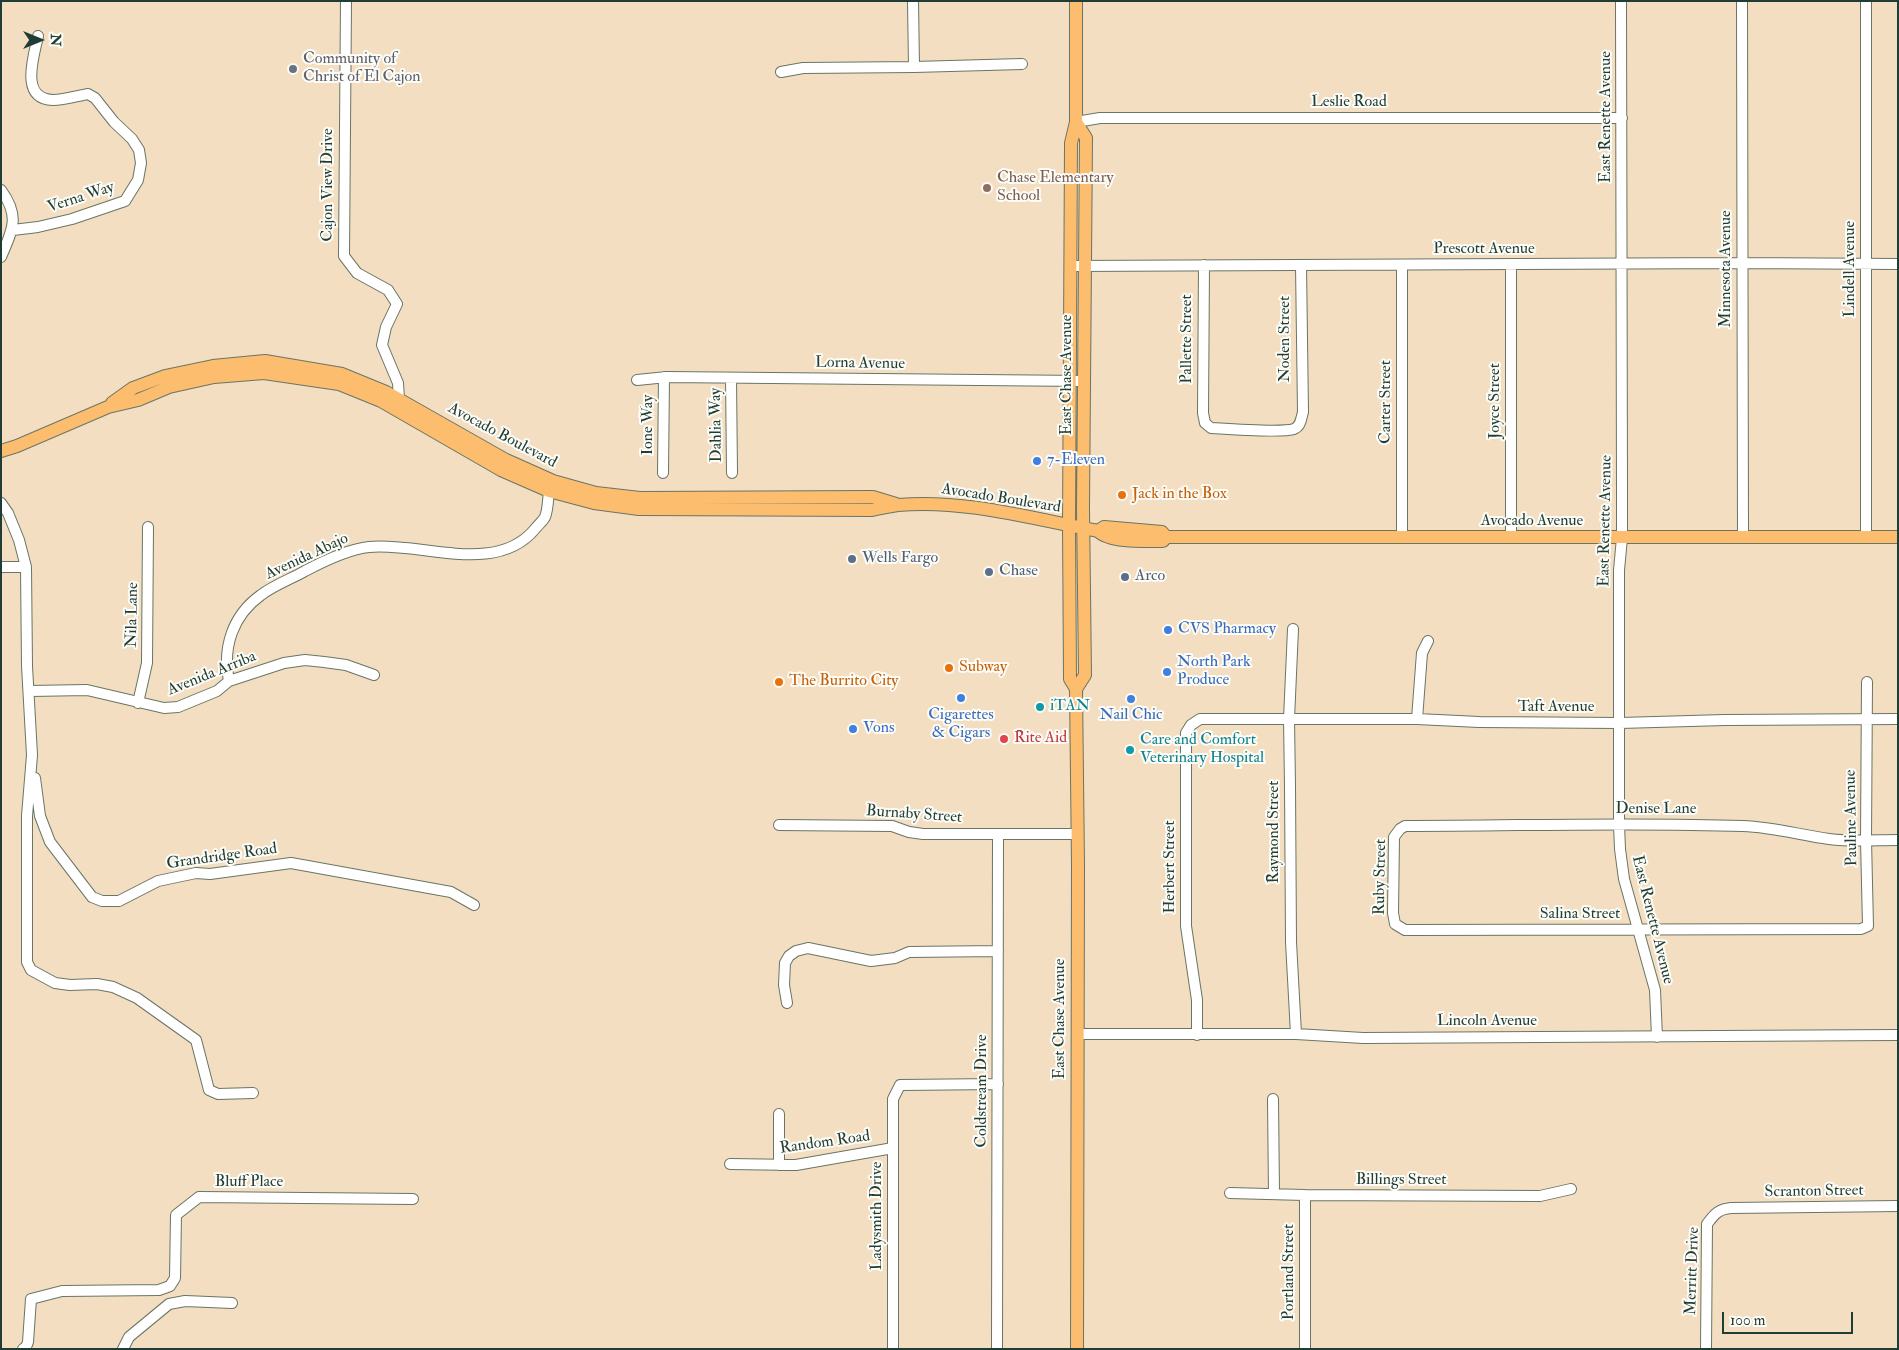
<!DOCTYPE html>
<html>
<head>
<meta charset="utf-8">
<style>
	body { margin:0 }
	#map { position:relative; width:1899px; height:1350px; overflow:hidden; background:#f3dec1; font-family:"IM FELL Double Pica",serif }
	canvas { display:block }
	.frame { position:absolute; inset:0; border:2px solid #1f3d34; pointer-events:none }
	.north { position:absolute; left:15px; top:15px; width:50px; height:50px; -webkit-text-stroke:4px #fdfcf7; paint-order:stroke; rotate:90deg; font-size:14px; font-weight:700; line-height:20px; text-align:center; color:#1f3d34 }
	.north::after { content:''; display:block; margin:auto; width:18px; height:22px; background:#1f3d34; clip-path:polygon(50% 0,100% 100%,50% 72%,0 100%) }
	.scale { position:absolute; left:1722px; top:1312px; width:131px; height:22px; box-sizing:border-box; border:2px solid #1f3d34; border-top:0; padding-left:6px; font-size:15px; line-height:18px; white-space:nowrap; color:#1f3d34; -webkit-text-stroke:4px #fdfcf7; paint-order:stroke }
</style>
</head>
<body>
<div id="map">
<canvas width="1899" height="1350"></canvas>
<div class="frame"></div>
<div class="north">N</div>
<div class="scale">100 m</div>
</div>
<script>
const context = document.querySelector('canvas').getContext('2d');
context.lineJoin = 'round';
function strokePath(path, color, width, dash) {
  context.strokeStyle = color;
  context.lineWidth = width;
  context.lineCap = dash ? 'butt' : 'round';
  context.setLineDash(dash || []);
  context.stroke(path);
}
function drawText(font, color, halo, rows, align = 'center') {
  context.font = font + ' "IM FELL Double Pica",serif';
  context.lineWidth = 4;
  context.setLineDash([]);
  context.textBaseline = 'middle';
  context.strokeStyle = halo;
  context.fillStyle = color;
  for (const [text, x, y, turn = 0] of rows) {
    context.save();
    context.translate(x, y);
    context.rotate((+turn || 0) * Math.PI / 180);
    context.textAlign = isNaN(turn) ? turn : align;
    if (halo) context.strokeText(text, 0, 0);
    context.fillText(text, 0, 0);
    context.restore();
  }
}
const minor = new Path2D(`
	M346,1L344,256L357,273L388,290L397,304L386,327L382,345L398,383L399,399
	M913,1L914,67L1022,64
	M1621,1L1622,491V538L1619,570V825L1620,849L1624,879L1655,990L1657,1037
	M1742,1L1743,537
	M1866,1V537
	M781,72L803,68L914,67
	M1076,122L1100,118H1622
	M1,190C20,216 13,229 1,257
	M13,230L38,227L72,219L125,201L138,180L141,163L139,150L132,139L114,122L95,98L88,94C77,96 64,100 53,100C19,99 34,56 38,36
	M1204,265L1203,413L1205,423L1211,428C1227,429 1282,433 1294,429C1301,426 1301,419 1303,412L1301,265
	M1402,265V538
	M1511,265V538
	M1071,266L1742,263L1898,264
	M731,378L732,473
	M637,380L667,377L1084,381
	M663,473L664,377
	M1,503L8,513L19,540L26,567L27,666L32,755L27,816V962L31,970L55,983L70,985L97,984L113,987L137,998L196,1040L209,1090L218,1094L253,1093
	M1,567H26
	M1293,629L1289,719L1290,786L1291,942L1296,1034
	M229,681C222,647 233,615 261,595C274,585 291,579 305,571C322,562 349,549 369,547C422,542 496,576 535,529C538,525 543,521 545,517C548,510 548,499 549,491
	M1867,682L1866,840L1868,926L1861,929L1410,930H1405L1395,924L1393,913L1394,837L1400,829L1405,826C1518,826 1631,822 1743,826C1773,827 1800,835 1829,839C1852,842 1875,840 1898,840
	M30,691L87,690L164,708L178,707L217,691L229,681L284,663L305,660L324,662L346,665L374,675
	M138,703L147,663L148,527
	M1417,719L1422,653L1428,641
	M35,778L40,816L50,842L92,897L102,901H119L158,881L196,873L210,874L291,863L451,892L474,905
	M779,825L892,826L909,832L923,834H1078
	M787,1003L784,985L785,963L789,956L796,951L808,948L871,961L895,958L909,952L998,951
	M1077,1034H1296L1363,1038L1898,1035
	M1197,1035V1000L1186,926V733L1191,725L1200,719H1417L1479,722L1620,723L1725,720L1898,719
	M1273,1099L1274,1194
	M730,1164L796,1165L893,1148
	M779,1165V1114
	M1230,1193L1305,1195L1540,1196L1571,1189
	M23,1349L26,1347L28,1342L31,1299L62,1291L159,1290L170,1286L175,1278L176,1215L199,1197L413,1199
	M123,1349L129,1337L169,1304L185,1301L232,1303
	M893,1349V1099L900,1085L998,1084
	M997,1349L998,834
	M1305,1349V1195
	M1706,1349L1707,1224C1714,1215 1718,1209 1731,1208L1898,1206`);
const major = new Path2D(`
	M1076,1V122L1071,143L1069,526L1070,679L1076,689L1078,865L1077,1349
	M1076,122L1086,138L1083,508L1085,675L1076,689
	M112,403L133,388L165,376L213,366L265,361L342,374L386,392L506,460L553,481L596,493L640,498L873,497L896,504
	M1,451L17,446L108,407L138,400L169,387L214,377L264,373L339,384L381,401L501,470L549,491L594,503L639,509L872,510C881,508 890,506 898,505C965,499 1033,519 1098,531C1110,543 1146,541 1163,541L1166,537H1898
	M1098,531L1104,527L1162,532L1166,537`);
strokePath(minor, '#697565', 12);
strokePath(major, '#697565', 14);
strokePath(minor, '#fff', 10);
strokePath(major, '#fcbd6f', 12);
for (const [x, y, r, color] of [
	[293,69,5,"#6b7280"],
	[987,188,5,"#8d6e63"],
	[1037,461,5,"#3f7fe0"],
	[1122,495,5,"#e8710a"],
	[852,559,5,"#5c6f8a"],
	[989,572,5,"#5c6f8a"],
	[1125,577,5,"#5c6f8a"],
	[1168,630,5,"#3f7fe0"],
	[949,668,5,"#e8710a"],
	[1167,672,5,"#3f7fe0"],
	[779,682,5,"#e8710a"],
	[961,698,5,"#3f7fe0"],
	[1131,699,5,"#3f7fe0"],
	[1040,707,5,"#0f9aa8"],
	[853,729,5,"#3f7fe0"],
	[1004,739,5,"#e0444e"],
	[1130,750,5,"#0f9aa8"]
]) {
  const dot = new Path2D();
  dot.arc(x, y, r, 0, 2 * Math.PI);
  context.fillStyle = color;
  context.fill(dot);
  strokePath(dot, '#fdfcf7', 2);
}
drawText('16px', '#5b616d', '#fdfcf7', [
	["Community of",303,60],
	["Christ of El Cajon",303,78]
], 'left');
drawText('16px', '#1f3d34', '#fdfcf7', [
	["Leslie Road",1349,103],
	["East Renette Avenue",1607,117,-90],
	["Cajon View Drive",329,185,-90],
	["Verna Way",81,198,-18],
	["Prescott Avenue",1484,250],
	["Minnesota Avenue",1727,269,-90],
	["Lindell Avenue",1851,269,-90],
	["Pallette Street",1188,339,-90],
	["Noden Street",1286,339,-90],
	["Lorna Avenue",860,364,1],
	["East Chase Avenue",1068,375,-90],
	["Joyce Street",1496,401,-90],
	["Carter Street",1387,402,-90],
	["Ione Way",649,425,-90],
	["Dahlia Way",717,425,-91],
	["Avocado Boulevard",502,436,28],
	["Avocado Boulevard",1001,499,9],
	["East Renette Avenue",1606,521,-89],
	["Avocado Avenue",1532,522],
	["Avenida Abajo",307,557,-25],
	["Nila Lane",133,615,-89],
	["Avenida Arriba",212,674,-22],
	["Taft Avenue",1556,708],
	["Denise Lane",1656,810],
	["Burnaby Street",914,815,4],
	["Pauline Avenue",1852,818,-91],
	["Raymond Street",1275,832,-90],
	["Grandridge Road",222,857,-8],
	["Herbert Street",1171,867,-90],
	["Ruby Street",1381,877,-89],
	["Salina Street",1580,915],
	["East Renette Avenue",1652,920,76],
	["East Chase Avenue",1061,1019,-90],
	["Lincoln Avenue",1487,1022],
	["Coldstream Drive",983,1091,-90],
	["Random Road",825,1143,-8],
	["Billings Street",1401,1181],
	["Bluff Place",249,1183],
	["Scranton Street",1814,1192,-1],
	["Ladysmith Drive",878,1216,-90],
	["Merritt Drive",1693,1271,-88],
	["Portland Street",1290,1272,-90]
]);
drawText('16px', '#785e54', '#fdfcf7', [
	["Chase Elementary",997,179],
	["School",997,197]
], 'left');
drawText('16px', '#366cbe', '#fdfcf7', [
	["7-Eleven",1047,461],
	["CVS Pharmacy",1178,630],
	["North Park",1177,663],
	["Produce",1177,681],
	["Cigarettes",961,716,"center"],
	["& Cigars",961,734,"center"],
	["Nail Chic",1131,716,"center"],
	["Vons",863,729]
], 'left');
drawText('16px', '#c56008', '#fdfcf7', [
	["Jack in the Box",1132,495],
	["Subway",959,668],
	["The Burrito City",789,682]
], 'left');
drawText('16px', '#4e5e75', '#fdfcf7', [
	["Wells Fargo",862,559],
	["Chase",999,572],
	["Arco",1135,577]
], 'left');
drawText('16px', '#0d838f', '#fdfcf7', [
	["iTAN",1050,707],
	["Care and Comfort",1140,741],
	["Veterinary Hospital",1140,759]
], 'left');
drawText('16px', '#be3a42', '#fdfcf7', [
	["Rite Aid",1014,739]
], 'left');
</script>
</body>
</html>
